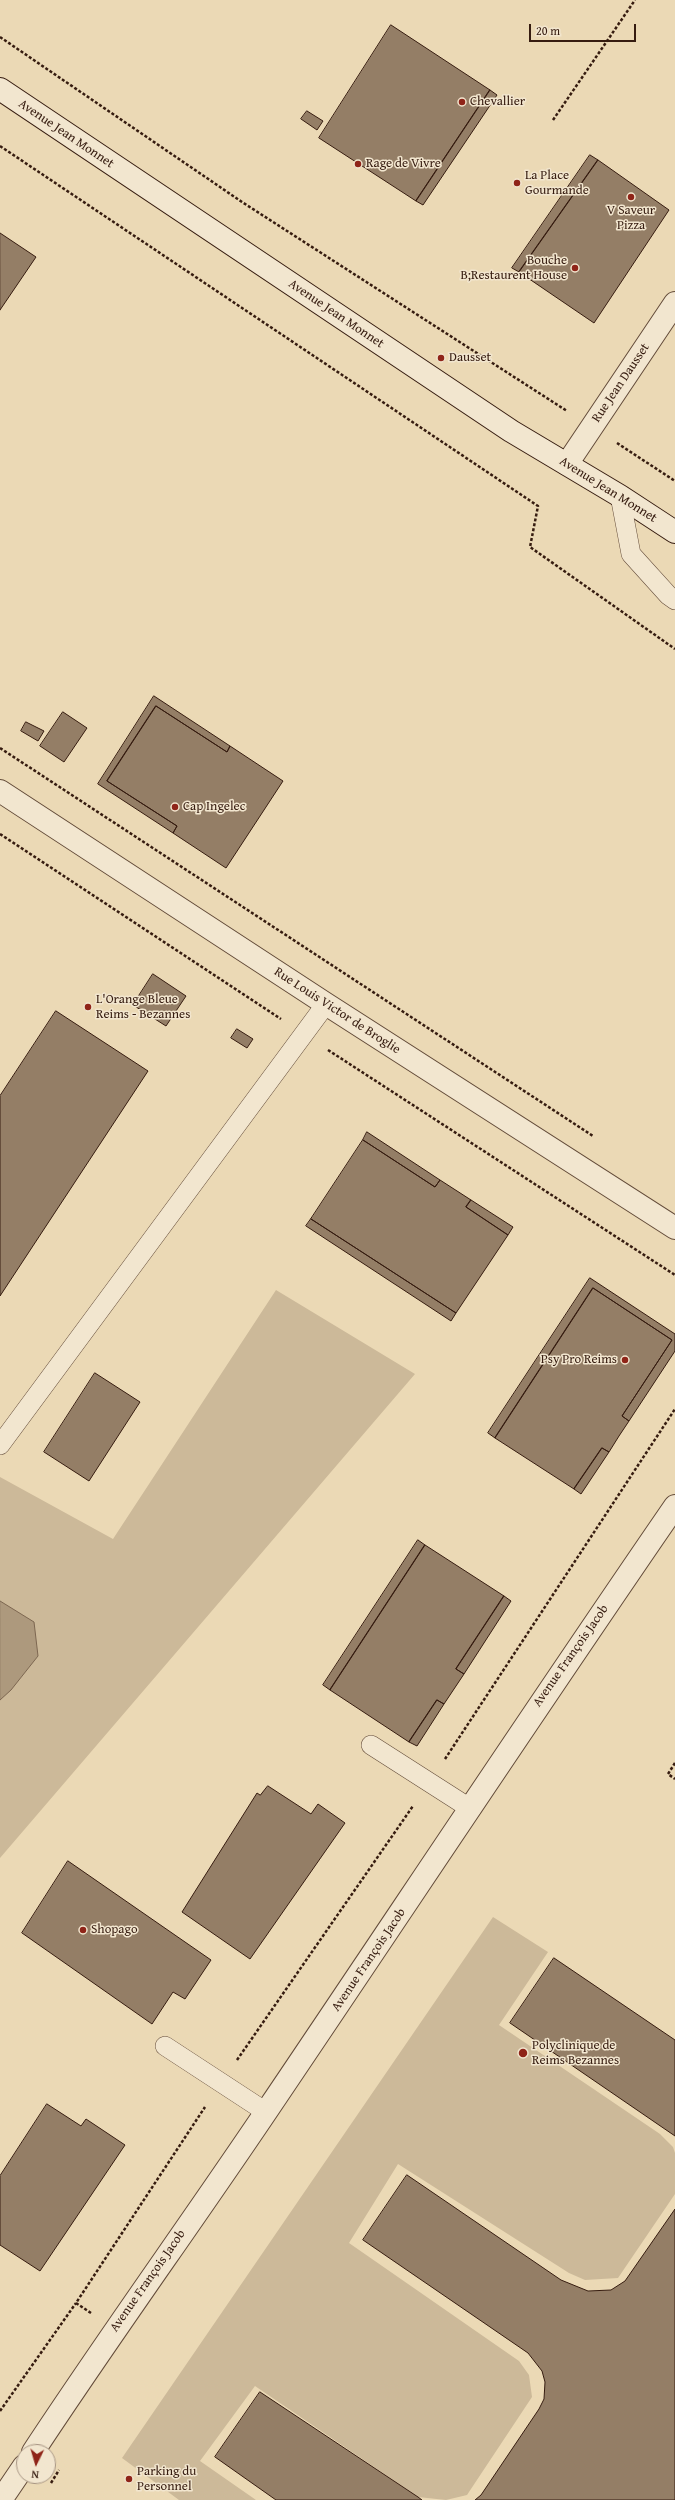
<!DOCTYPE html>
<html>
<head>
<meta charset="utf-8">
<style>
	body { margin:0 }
	#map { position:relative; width:675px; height:2500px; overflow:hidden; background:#ebd9b5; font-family:"Gentium Book Plus",serif }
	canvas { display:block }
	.north { position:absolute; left:16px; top:2444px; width:40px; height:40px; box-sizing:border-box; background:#f2e6cf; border:1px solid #a79583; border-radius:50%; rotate:185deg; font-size:11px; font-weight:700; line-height:16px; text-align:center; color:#361c10 }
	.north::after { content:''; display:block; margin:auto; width:14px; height:18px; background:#8f2418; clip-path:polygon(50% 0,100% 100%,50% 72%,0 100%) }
	.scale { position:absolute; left:529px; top:24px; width:107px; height:18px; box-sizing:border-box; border:2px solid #361c10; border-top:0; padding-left:5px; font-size:12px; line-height:14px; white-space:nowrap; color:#361c10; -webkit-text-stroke:3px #f2e6cf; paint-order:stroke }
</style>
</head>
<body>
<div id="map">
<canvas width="675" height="2500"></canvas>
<div class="north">N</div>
<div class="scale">20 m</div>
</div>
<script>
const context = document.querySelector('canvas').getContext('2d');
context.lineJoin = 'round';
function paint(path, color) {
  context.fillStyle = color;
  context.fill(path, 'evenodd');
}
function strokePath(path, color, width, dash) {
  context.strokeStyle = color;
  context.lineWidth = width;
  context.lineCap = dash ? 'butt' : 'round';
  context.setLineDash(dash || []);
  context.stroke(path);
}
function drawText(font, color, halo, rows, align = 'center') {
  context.font = font + ' "Gentium Book Plus",serif';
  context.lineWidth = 3;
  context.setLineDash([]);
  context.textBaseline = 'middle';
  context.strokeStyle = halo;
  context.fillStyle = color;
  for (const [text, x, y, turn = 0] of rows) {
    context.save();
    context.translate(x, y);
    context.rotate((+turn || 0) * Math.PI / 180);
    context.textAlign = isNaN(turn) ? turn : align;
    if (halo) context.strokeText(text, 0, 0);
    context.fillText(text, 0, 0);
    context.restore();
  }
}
paint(new Path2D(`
	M276,1290L415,1374L0,1858V1477L113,1539Z
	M493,1917L548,1952L499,2025L660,2134L673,2147L675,2153V2194L618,2278L585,2280L569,2273L398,2164L349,2243L519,2361L529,2375L532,2397L467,2495L446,2500L418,2497L255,2386L200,2461L256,2500H179L122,2458Z`), '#ccb999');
const water = new Path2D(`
	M0,1601L34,1622L38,1656L11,1690L0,1700Z`);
paint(water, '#ad997d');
strokePath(water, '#7d6751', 1);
const building = new Path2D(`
	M391,25L490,90L416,201L319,138Z
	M490,90L497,95L423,205L416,201Z
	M307,111L323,121L317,130L301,119Z
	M590,155L598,160L519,272L512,268Z
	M598,160L669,210L594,323L519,272Z
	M0,233L36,257L0,310Z
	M154,696L230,746L227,752L156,706L107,781L177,826L173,833L98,784Z
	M156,706L227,752L230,746L283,781L226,868L173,833L177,826L107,781Z
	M63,712L87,728L64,762L40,746Z
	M26,722L44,731L38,741L21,731Z
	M153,974L186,996L166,1026L133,1005Z
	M56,1011L148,1071L0,1296V1096Z
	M237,1029L253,1039L247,1048L231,1038Z
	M367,1132L440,1180L435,1187L363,1140Z
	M363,1140L435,1187L440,1180L471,1200L466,1207L508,1235L456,1313L311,1219Z
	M471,1200L513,1227L508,1235L466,1207Z
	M311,1219L456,1313L451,1321L306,1226Z
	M590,1278L675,1334V1351L629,1421L622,1416L672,1340L593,1288L495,1438L488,1433Z
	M593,1288L672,1340L622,1416L629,1421L619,1436L609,1452L602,1448L574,1489L495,1438Z
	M95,1373L140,1402L89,1481L44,1452Z
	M602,1448L609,1452L581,1494L574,1489Z
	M418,1540L425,1545L330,1690L323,1685Z
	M425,1545L504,1596L456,1669L464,1674L444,1704L437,1700L409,1742L330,1690Z
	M504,1596L511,1601L464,1674L456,1669Z
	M437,1700L444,1704L417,1746L409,1742Z
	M268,1786L311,1814L318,1804L345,1823L250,1959L182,1912L257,1793L260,1795Z
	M68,1861L211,1960L185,1999L173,1992L152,2024L22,1933Z
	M554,1958L675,2040V2136L510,2023Z
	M47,2104L81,2126L86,2119L125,2145L40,2271L0,2245V2176Z
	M407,2175L561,2280L588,2291L611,2290L625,2281L675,2209V2500H475L481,2495L539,2409L544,2399L545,2382L542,2371L528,2353L363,2240Z
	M260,2392L418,2497L422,2500H276L215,2457Z`);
paint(building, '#947e66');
strokePath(building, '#361c10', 1);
const lane = new Path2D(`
	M620,496L631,554L668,595L675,600
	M0,1445L326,1004
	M371,1745L471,1809
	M165,2046L266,2112`);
const street = new Path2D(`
	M567,464L675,303
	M0,791L326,1004L675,1228
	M33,2452C110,2335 192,2222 270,2106C405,1906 538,1705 675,1506
	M1,2500L24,2466`);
const secondary = new Path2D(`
	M0,89L511,431L620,496L675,532`);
strokePath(lane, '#634b39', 20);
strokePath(street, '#634b39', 24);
strokePath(secondary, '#361c10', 24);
strokePath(new Path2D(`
	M0,37L242,202L567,411
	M553,120L635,0
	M0,146L538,506L530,547L675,649
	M617,443L675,481
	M0,748L593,1136
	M0,834L281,1019
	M328,1050L675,1275
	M445,1759L675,1409
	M675,1763L668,1774L675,1779
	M237,2060L413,1806
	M91,2313L76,2303L205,2107
	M0,2411L76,2303
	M51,2483L59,2470`), '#361c10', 2.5, [3, 2]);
strokePath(lane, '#f2e6cf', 19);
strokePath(street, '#f2e6cf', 22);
strokePath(secondary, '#f2e6cf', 22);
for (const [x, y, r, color] of [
	[462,102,4,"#8f2418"],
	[358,164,4,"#8f2418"],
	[517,183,4,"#8f2418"],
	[631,197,4,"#8f2418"],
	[575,268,4,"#8f2418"],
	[441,358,4,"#8f2418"],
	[175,807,4,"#8f2418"],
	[88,1007,4,"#8f2418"],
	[625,1360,4,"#8f2418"],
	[83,1930,4,"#8f2418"],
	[523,2053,5,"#8f2418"],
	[129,2479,4,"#8f2418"]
]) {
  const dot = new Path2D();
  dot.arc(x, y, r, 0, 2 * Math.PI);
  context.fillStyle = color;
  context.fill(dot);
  strokePath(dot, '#f2e6cf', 1.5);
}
drawText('13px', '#361c10', '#f2e6cf', [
	["Chevallier",470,102],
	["Rage de Vivre",366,164],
	["La Place",525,176],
	["Gourmande",525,191],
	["V Saveur",631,211,"center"],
	["Pizza",631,226,"center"],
	["Bouche",567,261,"right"],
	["B;Restaurent House",567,276,"right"],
	["Dausset",449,358],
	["Cap Ingelec",183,807],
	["L'Orange Bleue",96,1000],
	["Reims - Bezannes",96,1015],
	["Psy Pro Reims",617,1360,"right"],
	["Shopago",91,1930],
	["Polyclinique de",532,2046],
	["Reims Bezannes",532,2061],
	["Parking du",137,2472],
	["Personnel",137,2487]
], 'left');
drawText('13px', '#361c10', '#f2e6cf', [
	["Avenue Jean Monnet",66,134,34],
	["Avenue Jean Monnet",336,314,34],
	["Rue Jean Dausset",621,383,-56],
	["Avenue Jean Monnet",608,490,32],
	["Rue Louis Victor de Broglie",337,1011,33],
	["Avenue François Jacob",571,1656,-55],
	["Avenue François Jacob",369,1960,-56],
	["Avenue François Jacob",148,2281,-55]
]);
</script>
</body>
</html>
